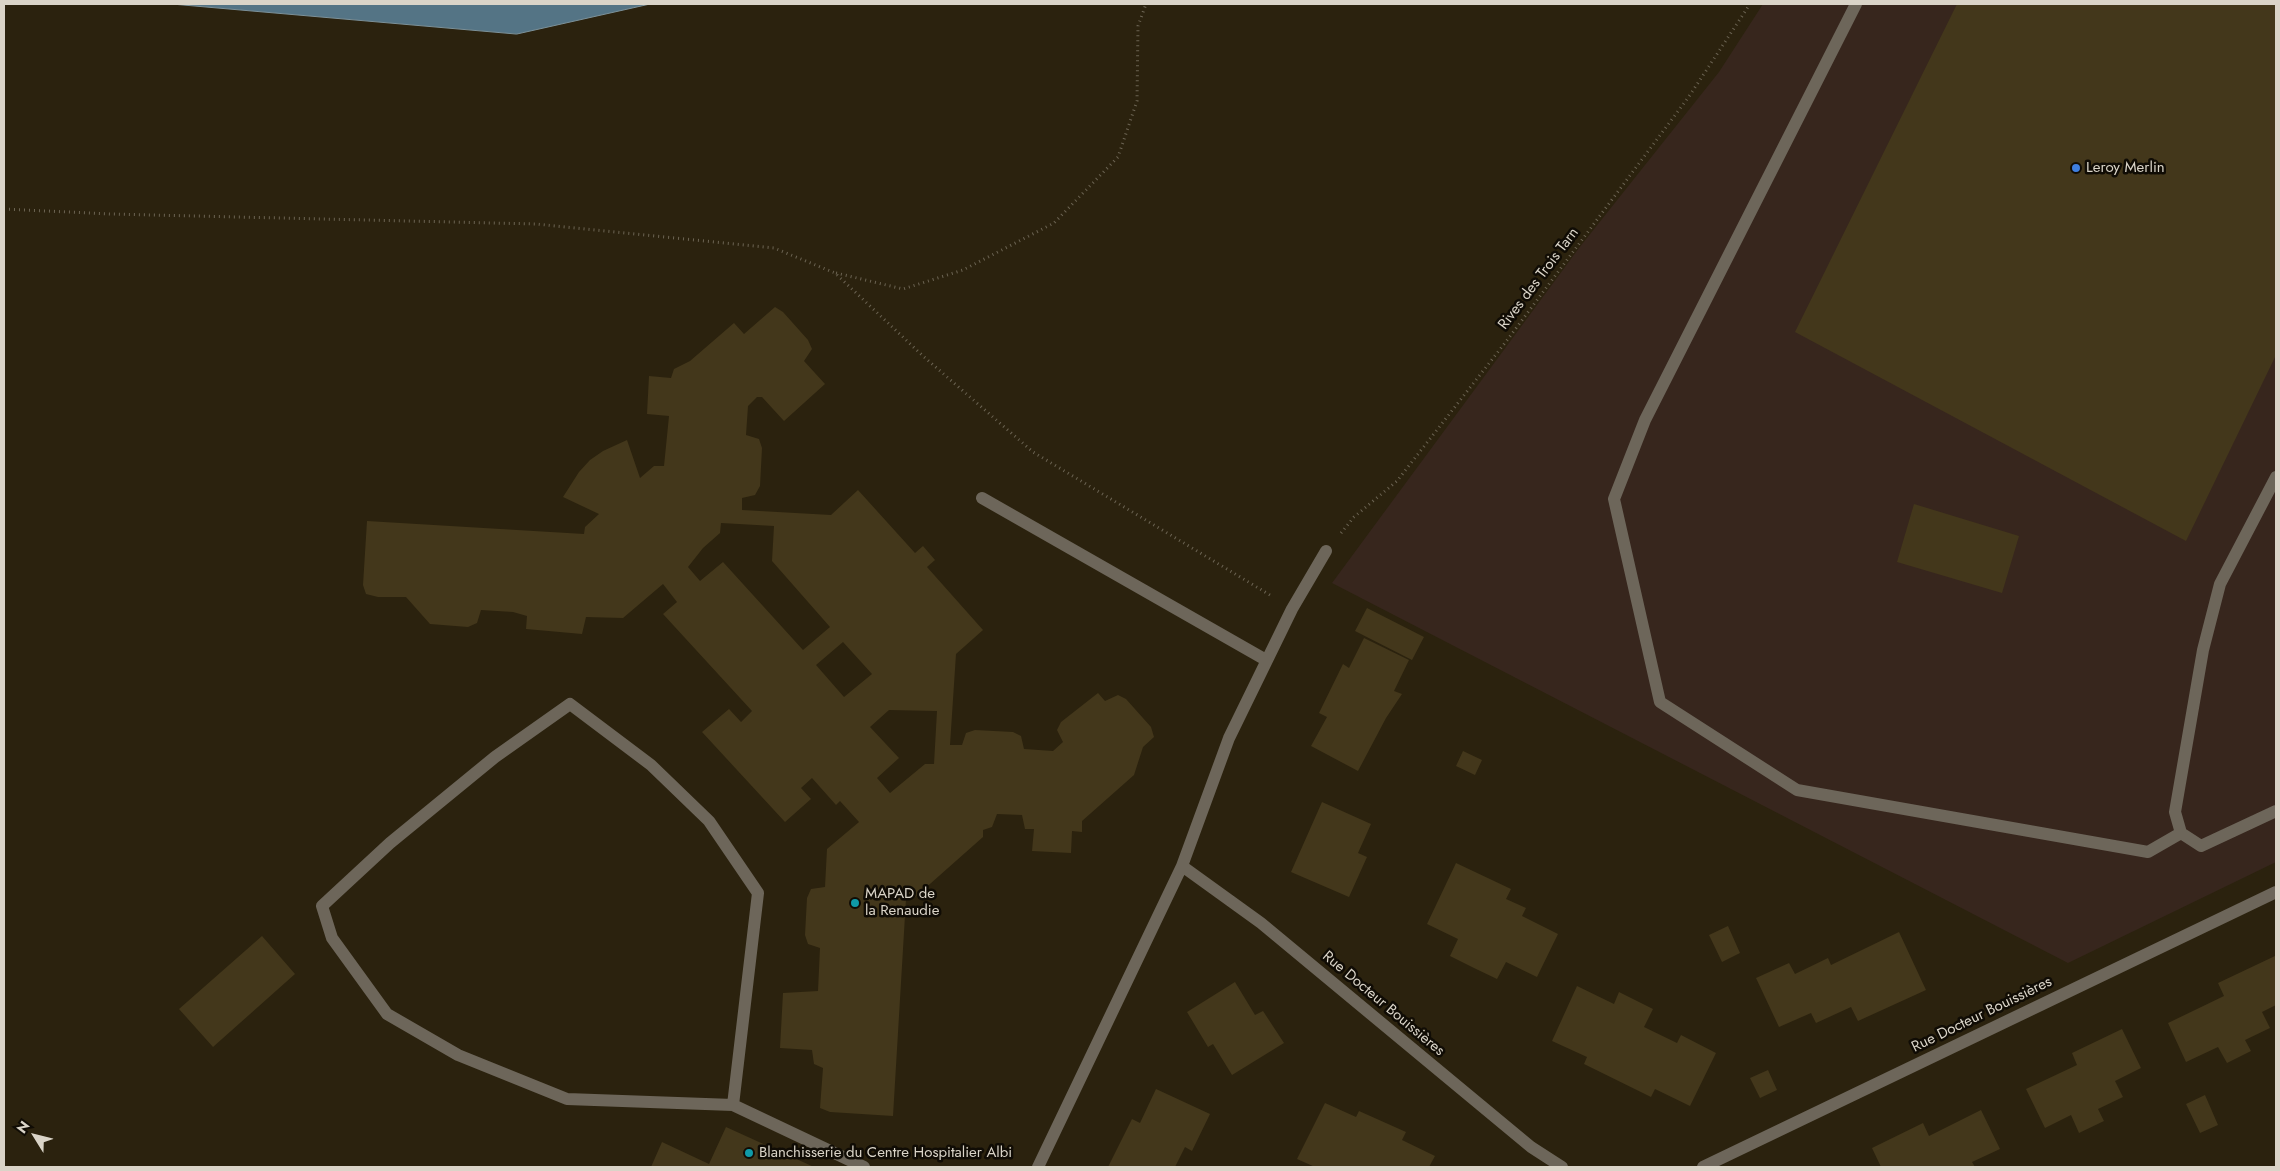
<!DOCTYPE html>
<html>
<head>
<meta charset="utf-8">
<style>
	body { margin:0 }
	#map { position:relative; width:2280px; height:1171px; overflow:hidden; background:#2b220e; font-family:Jost,sans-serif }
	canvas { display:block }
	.frame { position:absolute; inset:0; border:5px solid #dad4c8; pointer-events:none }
	.north { position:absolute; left:10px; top:1111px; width:50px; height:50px; -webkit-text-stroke:4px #100c05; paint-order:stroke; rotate:306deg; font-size:14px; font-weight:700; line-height:20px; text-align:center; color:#dad4c8 }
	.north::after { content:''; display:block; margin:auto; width:18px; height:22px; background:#dad4c8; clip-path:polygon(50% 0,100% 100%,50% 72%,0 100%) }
</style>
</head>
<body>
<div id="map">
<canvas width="2280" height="1171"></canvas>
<div class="frame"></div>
<div class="north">N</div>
</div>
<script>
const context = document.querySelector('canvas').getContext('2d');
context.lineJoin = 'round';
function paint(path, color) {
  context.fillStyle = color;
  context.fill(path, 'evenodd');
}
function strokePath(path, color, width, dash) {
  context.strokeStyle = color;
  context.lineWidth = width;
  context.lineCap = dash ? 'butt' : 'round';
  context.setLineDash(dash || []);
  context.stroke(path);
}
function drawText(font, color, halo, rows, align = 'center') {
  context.font = font + ' Jost,sans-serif';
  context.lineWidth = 5;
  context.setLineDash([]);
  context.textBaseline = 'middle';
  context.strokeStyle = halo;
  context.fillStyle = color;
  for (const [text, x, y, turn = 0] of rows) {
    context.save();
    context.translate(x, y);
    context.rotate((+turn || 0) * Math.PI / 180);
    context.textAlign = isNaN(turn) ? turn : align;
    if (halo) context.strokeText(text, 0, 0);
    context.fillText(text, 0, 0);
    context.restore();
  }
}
paint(new Path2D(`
	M1763,4H2276V862L2068,963L1332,583L1579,248L1719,72Z`), '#37261d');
const water = new Path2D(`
	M172,4H650L517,34Z`);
paint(water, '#547485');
strokePath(water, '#7c9199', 1);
paint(new Path2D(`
	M1957,4H2276V355L2186,541L1795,332Z
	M775,307L783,312L808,340L812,349L804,361L825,384L784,421L762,397H757L748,406L746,435L759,439L762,448L760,486L755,495L742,498V510L831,515L858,490L915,553L923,546L935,560L927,567L983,630L956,654L950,745H962L966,733L975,730L1013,732L1021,736L1024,749L1053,751L1063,742L1057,730L1061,722L1098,693L1105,701L1118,695L1126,699L1151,727L1154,737L1143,747L1134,775L1082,821V832L1072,831L1071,853L1032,851L1034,829H1025L1022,815L997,814L992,827L983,830V837L913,899H906L893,1116L830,1112L820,1108L823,1068L814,1064L812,1050L780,1048L783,993L818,991L820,948L808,944L805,935L807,898L811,889L825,887L827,849L859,822L840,801L836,805L812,778L801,788L811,799L785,822L702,732L729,709L741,722L752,711L663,614L677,602L663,584L623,618L586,617L582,634L526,629L527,616L513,612L481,610L477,623L468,627L430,624L406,597H378L366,594L363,585L367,521L584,534L585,527L599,514L563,497L579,472L590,460L603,451L627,440L640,478L654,466H664L669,416L647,414L649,376L671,378L674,369L690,361L734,323L744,334ZM721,523L774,526L772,561L830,627L803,650L723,562L700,581L688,567L703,548L720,533ZM843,642L872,674L844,697L816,665ZM889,710L937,711L934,764H925L890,793L877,778L899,758L870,727Z
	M1914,504L2019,536L2002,593L1897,562Z
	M1367,608L1424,637L1412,660L1355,631Z
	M1364,638L1409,660L1394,691L1402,694L1386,718L1358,771L1311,746L1327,717L1319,713L1343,664L1349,668Z
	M1463,751L1482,760L1475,775L1456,766Z
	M1322,802L1371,824L1358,853L1367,857L1349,897L1291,872Z
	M1456,863L1511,889L1506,899L1526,908L1522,916L1558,934L1537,977L1506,962L1497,979L1474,968L1450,956L1458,939L1427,924Z
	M1728,926L1740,953L1722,962L1709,935Z
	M1899,932L1926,990L1858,1021L1851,1007L1816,1023L1811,1013L1779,1027L1756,978L1789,963L1795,974L1828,958L1831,965Z
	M262,936L295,974L213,1047L179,1009Z
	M2275,956L2276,1005L2262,1012L2270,1028L2245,1040L2251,1051L2227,1063L2218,1047L2186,1062L2168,1023L2224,996L2218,983Z
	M1235,982L1255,1015L1263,1011L1284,1043L1232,1075L1213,1044L1208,1047L1187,1012Z
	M1577,986L1614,1004L1619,992L1653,1009L1644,1027L1677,1043L1681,1035L1716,1053L1690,1106L1655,1089L1651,1097L1584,1064L1587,1057L1552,1041Z
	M2122,1029L2141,1068L2115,1081L2123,1097L2098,1109L2104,1121L2079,1133L2071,1115L2045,1128L2026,1089L2077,1065L2072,1053Z
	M1768,1070L1777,1090L1760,1098L1750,1078Z
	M1156,1089L1210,1114L1192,1151L1185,1147L1175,1167H1108L1132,1119L1140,1123Z
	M2205,1095L2218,1125L2200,1133L2186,1104Z
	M1325,1103L1356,1117L1359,1111L1406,1132L1402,1140L1435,1156L1429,1167H1315L1297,1159Z
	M1981,1110L2000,1149L1972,1162L1975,1167H1881L1872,1148L1923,1123L1929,1136Z
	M726,1127L814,1167H651L662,1142L709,1164Z`), '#43371b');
strokePath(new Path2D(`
	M4,209L110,214L536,224L774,248L835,273L923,356L1033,452L1270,595
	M836,273L903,289L963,270L1054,223L1118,157L1137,101L1138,26L1146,4
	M1341,533L1354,517L1397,481L1508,339L1690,95L1750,4`), '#6c6453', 3, [1, 4]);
strokePath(new Path2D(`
	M1856,4L1645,420L1614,499L1660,702L1797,790L2148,852L2181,833
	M2276,477L2220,584L2203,650L2175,812L2181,833L2201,846L2276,811
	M982,498L1266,660
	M1182,866L1229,738L1292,609L1326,551
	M733,1105L758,893L709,821L651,765L570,704L495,757L390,843L322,906L332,938L387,1014L458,1055L567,1099L733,1105L864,1167
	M1038,1167L1182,866L1261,923L1531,1147L1562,1167
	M1703,1167L2276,892`), '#6d665a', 12);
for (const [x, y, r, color] of [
	[2076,168,5,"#3f7fe0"],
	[855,903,5,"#0f9aa8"],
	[749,1153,5,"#0f9aa8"]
]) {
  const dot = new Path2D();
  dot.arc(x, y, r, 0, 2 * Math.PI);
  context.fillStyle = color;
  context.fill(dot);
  strokePath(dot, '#100c05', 2);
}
drawText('15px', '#dad4c8', '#100c05', [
	["Leroy Merlin",2086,168],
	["MAPAD de",865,894],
	["la Renaudie",865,911],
	["Blanchisserie du Centre Hospitalier Albi",759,1153]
], 'left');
drawText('15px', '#dad4c8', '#100c05', [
	["Rives des Trois Tarn",1539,279,-53],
	["Rue Docteur Bouissières",1383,1004,40],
	["Rue Docteur Bouissières",1982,1015,-26]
]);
</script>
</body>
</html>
